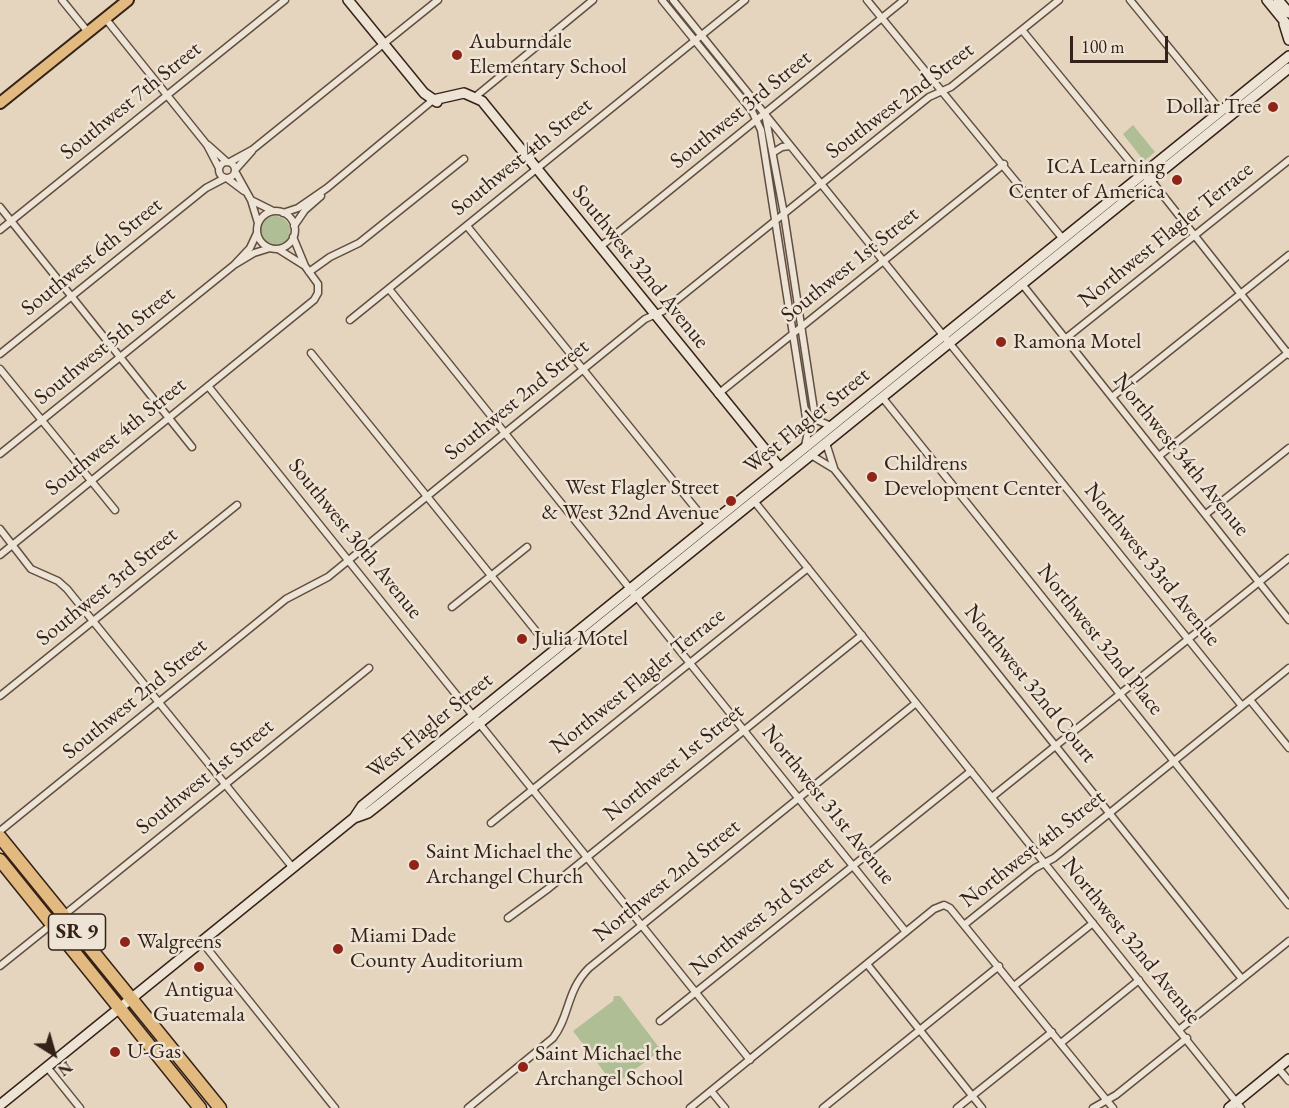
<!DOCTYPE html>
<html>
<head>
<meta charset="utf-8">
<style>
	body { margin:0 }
	#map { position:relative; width:1289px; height:1108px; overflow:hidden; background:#e5d5be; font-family:"EB Garamond",serif }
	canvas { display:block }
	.north { position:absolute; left:24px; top:1024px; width:60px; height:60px; -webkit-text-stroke:4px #eee4d5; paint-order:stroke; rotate:143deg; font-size:16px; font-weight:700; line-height:24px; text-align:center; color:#342117 }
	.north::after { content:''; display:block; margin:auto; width:21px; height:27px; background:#342117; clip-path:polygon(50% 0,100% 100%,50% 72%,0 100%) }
	.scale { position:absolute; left:1070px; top:36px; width:98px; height:27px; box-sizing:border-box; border:3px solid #342117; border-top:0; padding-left:8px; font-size:18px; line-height:21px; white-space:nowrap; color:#342117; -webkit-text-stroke:4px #eee4d5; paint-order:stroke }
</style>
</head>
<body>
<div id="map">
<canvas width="1289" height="1108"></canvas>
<div class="north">N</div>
<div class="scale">100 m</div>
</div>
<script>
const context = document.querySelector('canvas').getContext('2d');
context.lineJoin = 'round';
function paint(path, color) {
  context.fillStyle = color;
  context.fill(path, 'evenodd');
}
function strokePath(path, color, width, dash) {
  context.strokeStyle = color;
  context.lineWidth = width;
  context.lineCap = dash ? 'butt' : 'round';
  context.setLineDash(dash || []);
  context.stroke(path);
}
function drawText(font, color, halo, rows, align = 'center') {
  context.font = font + ' "EB Garamond",serif';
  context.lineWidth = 5;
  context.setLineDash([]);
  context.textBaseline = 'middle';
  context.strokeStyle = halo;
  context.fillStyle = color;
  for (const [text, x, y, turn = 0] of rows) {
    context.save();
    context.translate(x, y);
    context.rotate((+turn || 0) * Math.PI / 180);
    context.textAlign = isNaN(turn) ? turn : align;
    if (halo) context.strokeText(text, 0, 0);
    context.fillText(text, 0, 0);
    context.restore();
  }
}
paint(new Path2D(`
	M1133,125L1155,152L1144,161L1123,134Z
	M260 231a15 15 0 1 1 30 0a15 15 0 1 1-30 0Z
	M614,996H620L661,1050L614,1085L573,1031L613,1001Z`), '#b0be95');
const street = new Path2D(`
	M62,0L88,32
	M662,0L752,111L761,130L805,411L808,432L805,446
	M673,0L1242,706
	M867,0L1063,239
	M1130,0L1221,111
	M105,18L207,145L219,168
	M1022,30L1136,169L1154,184L1289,355
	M475,97L593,0
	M766,119L784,214L814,410L819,421L831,426
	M208,145L227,162
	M774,152L782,147L790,146
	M219 170a8 8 0 1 1 16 0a8 8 0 1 1-16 0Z
	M230,162L252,150L438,0
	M236,169L252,151
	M236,173L251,200L258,223
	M228,179L244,191
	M251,200L273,211
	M0,207L192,447
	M257 230a19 19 0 1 1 38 0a19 19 0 1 1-38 0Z
	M283,213L298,208L327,188L433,100
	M294,226L305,210L321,196
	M467,226L709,525
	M0,230L285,0
	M600,247L904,0
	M278,249L305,266
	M234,265L254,253L270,248
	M309,272L330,257L359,243L464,159
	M1022,284L1289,620
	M389,289L906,932
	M350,320L745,0
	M1065,339L1289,160
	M311,353L544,641L559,646
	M0,354L206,188L225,178
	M0,369L115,510
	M208,386L750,1060
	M718,394L1004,164
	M882,397L1289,905
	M1112,397L1289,255
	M826,443L834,468
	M0,454L234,265L250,248L257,233
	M811,455L834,469L1242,979
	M1159,456L1289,352
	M754,501L1241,1108
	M1206,514L1289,448
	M0,529L31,569L58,581L67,589L293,868
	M0,555L314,300L318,293V284L305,266L293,237
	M452,607L527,547
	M0,696L237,505
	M1250,700L1289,748
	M992,797L1289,558
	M491,823L808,568
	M0,831L286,599L328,577L645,319L663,311L929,97L951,87L1059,0
	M64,915L369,668
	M508,918L549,888L862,635
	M964,925L1035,868L1054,858L1289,668
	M202,942L335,1108
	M867,964L982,1108
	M0,966L51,925
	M1014,986L1093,923
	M660,1021L971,771
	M1180,1029L1289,941
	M1061,1043L1139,980
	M47,1067L80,1108
	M1278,1068L1289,1081
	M711,1091L725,1108
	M468,1108L553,1038C570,1016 566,991 589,968L916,703
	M690,1108L934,909L944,905L950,908L1113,1108
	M823,1108L999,966
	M957,1108L1052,1032
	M1093,1108L1116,1095L1187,1038`);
const secondary = new Path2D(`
	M348,0L424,93L437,102
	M1267,0L1289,27
	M1278,0L1289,13
	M1284,24L1289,40
	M433,100L464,93L482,101L780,468
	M354,818L362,806L1289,56
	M0,1105L354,818L368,813L382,802L1289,68
	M1229,1108L1289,1059`);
const primary = new Path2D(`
	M0,103L128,0`);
const highway = new Path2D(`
	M0,837L220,1108
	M0,860L200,1108`);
strokePath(street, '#604e41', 9);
strokePath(secondary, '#342117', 12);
strokePath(primary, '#342117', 14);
strokePath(highway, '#342117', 15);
strokePath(street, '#eee4d5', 6);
strokePath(secondary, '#eee4d5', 9);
strokePath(primary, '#e2ba7f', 10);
strokePath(highway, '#e2ba7f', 12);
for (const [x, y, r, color] of [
	[457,55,6,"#8f2418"],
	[1273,107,6,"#8f2418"],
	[1177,180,6,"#8f2418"],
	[1001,342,6,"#8f2418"],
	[872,477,6,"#8f2418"],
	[731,501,6,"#8f2418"],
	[522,639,6,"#8f2418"],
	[414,865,6,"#8f2418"],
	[125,942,6,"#8f2418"],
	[338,949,6,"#8f2418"],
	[199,967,6,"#8f2418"],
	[115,1052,6,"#8f2418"],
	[523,1067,6,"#8f2418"]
]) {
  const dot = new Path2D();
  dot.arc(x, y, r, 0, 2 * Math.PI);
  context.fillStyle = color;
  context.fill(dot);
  strokePath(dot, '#eee4d5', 2);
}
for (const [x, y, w] of [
	[77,932,57]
]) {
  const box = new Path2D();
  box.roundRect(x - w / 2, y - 18, w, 36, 4.5);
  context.fillStyle = '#eee4d5';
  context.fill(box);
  strokePath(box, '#342117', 1.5);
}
drawText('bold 21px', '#342117', null, [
	["SR 9",77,932]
]);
drawText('22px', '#342117', '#eee4d5', [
	["Auburndale",469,42],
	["Elementary School",469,67],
	["Dollar Tree",1261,107,"right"],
	["ICA Learning",1165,167,"right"],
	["Center of America",1165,192,"right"],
	["Ramona Motel",1013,342],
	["Childrens",884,464],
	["Development Center",884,489],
	["West Flagler Street",719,488,"right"],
	["& West 32nd Avenue",719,513,"right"],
	["Julia Motel",534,639],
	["Saint Michael the",426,852],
	["Archangel Church",426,877],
	["Miami Dade",350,936],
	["County Auditorium",350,961],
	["Walgreens",137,942],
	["Antigua",199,990,"center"],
	["Guatemala",199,1015,"center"],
	["U-Gas",127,1052],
	["Saint Michael the",535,1054],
	["Archangel School",535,1079]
], 'left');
drawText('22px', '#342117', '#eee4d5', [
	["Southwest 7th Street",131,101,-39],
	["Southwest 2nd Street",900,101,-37],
	["Southwest 3rd Street",741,110,-39],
	["Southwest 4th Street",522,157,-39],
	["Northwest Flagler Terrace",1166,235,-39],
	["Southwest 6th Street",92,257,-39],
	["Southwest 1st Street",850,265,-39],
	["Southwest 32nd Avenue",640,267,51],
	["Southwest 5th Street",105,346,-39],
	["Southwest 2nd Street",517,400,-39],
	["West Flagler Street",807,421,-39],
	["Southwest 4th Street",116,437,-39],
	["Northwest 34th Avenue",1181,455,51],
	["Southwest 30th Avenue",355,539,51],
	["Northwest 33rd Avenue",1152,565,51],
	["Southwest 3rd Street",107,587,-39],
	["Northwest 32nd Place",1100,640,51],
	["Northwest Flagler Terrace",638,681,-39],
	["Northwest 32nd Court",1030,684,51],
	["Southwest 2nd Street",135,699,-39],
	["West Flagler Street",430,726,-39],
	["Northwest 1st Street",674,763,-39],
	["Southwest 1st Street",205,777,-39],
	["Northwest 31st Avenue",828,805,51],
	["Northwest 4th Street",1033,849,-38],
	["Northwest 2nd Street",667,881,-39],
	["Northwest 3rd Street",762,916,-39],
	["Northwest 32nd Avenue",1131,941,51]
]);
</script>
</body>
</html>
